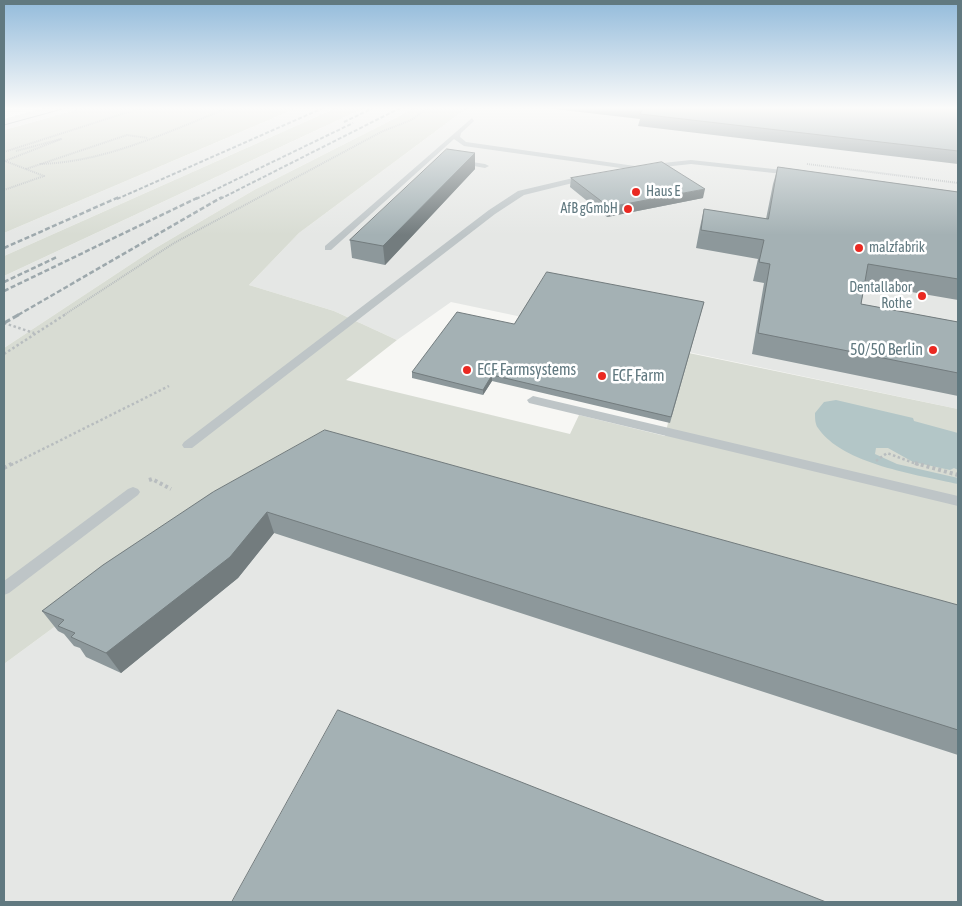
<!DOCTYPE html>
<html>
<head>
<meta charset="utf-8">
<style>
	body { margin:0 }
	#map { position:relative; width:962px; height:906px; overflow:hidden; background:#f7f7f4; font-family:"Asap Condensed",sans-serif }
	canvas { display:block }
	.frame { position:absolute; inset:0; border:5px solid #617980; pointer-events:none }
</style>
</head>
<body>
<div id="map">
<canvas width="962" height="906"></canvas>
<div class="frame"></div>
</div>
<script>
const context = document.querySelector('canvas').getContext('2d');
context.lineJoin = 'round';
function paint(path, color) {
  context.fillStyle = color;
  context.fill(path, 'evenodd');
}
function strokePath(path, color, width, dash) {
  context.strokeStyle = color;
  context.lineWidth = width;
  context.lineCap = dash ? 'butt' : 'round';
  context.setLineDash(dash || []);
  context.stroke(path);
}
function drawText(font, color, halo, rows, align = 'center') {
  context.font = font + ' "Asap Condensed",sans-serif';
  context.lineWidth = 5;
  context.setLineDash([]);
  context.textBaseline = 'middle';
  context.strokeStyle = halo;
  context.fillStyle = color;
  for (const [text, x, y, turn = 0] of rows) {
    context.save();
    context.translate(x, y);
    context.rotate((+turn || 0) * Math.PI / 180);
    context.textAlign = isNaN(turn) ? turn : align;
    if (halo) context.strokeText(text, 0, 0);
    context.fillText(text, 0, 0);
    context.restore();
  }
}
paint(new Path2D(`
	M44,108H83L4,130V119Z
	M297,108H336L4,256V233Z
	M364,108H415L254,190L154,249L4,348V276Z
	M467,108H958V409L451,302L397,340L334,311L249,285L299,233Z
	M212,511L958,628V902H4V664Z`), '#e5e7e5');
paint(new Path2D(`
	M83,108H297L4,233V130Z
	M336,108H364L4,276V256Z
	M415,108H467L299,233L249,285L334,311L397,340L346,380L570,434L579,415L665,436L684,352L958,409V628L212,511L4,664V348L154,249L254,190Z`), '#d8dcd3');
paint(new Path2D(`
	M836,400L913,418L914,421L958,433V470L954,468L950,470L913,462L888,448H876L875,454L897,464L958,478V484C918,475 842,464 818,428C815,424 815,418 815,413L824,402Z`), '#b3c6c7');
strokePath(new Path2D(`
	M4,152L125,113L147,108
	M5,161L61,139L16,151
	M40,164C106,162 167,132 228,108
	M807,164L958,183
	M26,169L127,135L148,138
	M4,190L44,176L5,161
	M64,315L174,243L381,132L411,120L428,108`), '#b8bdbf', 2, [1, 1]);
strokePath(new Path2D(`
	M4,323L34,333
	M4,354L66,314
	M876,461L887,453L919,465
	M11,465L169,386`), '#b8bdbf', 2.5, [2.5, 2.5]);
strokePath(new Path2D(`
	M915,463L958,475
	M4,468L13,463
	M149,480L152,479L171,489`), '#b8bdbf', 4, [3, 3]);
paint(new Path2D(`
	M472,118L474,121L461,133L460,137L466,142L635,166L691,160L792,171L796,173L792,175L691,164L635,170L464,146L454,139L331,250H325V246Z
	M459,160L485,164L489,166L485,168L457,163L456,162Z
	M586,175H589V179L524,195L495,214L192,448H184L182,445L184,442L489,210L518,191Z
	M533,396L958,496V506L529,403L527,400Z
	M133,487L138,489L140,492L138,495L9,593L4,595V581L128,489Z`), '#bec5c7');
strokePath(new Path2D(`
	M4,125L66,108`), '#9da8ac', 1);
strokePath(new Path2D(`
	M344,122L373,108
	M117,199L323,108
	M196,199L353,123
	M220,199L400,108`), '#9da8ac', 2, [4, 2]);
strokePath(new Path2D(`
	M4,248L119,197
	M4,282L57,257
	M4,291L199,197
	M18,315L222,197`), '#9da8ac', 2.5, [5, 2.5]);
strokePath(new Path2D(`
	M4,323L20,314`), '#9da8ac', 3, [7, 3]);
paint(new Path2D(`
	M546,108H958V164L638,126L640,119Z
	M475,153V169L385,265L352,258L350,240Z
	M778,167L958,192V300L865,284L861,304L958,322V396L752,354L764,283L753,281L758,259L696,248L700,227L704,209L766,219L773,184Z
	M571,178L703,198L607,217L570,187Z
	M704,302L670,423L492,381L483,395L412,378V372L514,324Z
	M213,492L958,605V755L274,533L238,578L121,673L86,657L80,648L74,646L64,634L58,631L42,611Z`), '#8d989b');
paint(new Path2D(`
	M475,153V169L385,265L383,246Z
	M705,189L703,198L607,217L609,207Z
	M492,375V381L483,395V390Z
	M267,512L274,533L238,578L121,673L106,653Z`), '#737c7e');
const building = new Path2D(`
	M644,108H958V151L640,114Z
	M447,149L475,153L383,246L350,240Z
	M662,162L705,189L609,207L571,178Z
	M778,167L958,192V279L868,264L861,304L958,322V373L758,333L770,264L759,262L764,240L701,230L704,209L768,219Z
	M547,272L704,302L671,417L492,375L483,390L412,372L457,312L514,324Z
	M325,430L958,605V730L267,512L230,557L106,653L71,637L75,633L58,626L64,620L42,611L103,565L213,492Z
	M338,710L826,902H232Z`);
paint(building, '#a4b1b4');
strokePath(building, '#737c7e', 1);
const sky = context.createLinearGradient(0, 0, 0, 235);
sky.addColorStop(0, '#93bbdb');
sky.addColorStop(0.46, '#fbfbfa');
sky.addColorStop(1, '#fbfbfa00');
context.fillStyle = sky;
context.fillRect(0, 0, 962, 235);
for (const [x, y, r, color] of [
	[636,192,5,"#ea2922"],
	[628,209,5,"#ea2922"],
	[859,248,5,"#ea2922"],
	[922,296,5,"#ea2922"],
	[933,350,5,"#ea2922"],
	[467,370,5,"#ea2922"],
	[602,376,5,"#ea2922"]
]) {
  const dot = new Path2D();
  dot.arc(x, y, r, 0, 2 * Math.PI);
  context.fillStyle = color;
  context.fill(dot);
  strokePath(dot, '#fff', 2);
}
drawText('14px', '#617980', '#fff', [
	["Haus E",646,192],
	["AfB gGmbH",618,209,"right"],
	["malzfabrik",869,248],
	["Dentallabor",912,288,"right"],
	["Rothe",912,304,"right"]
], 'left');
drawText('16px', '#617980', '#fff', [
	["50/50 Berlin",923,350,"right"],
	["ECF Farmsystems",477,370],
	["ECF Farm",612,376]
], 'left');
</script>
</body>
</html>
